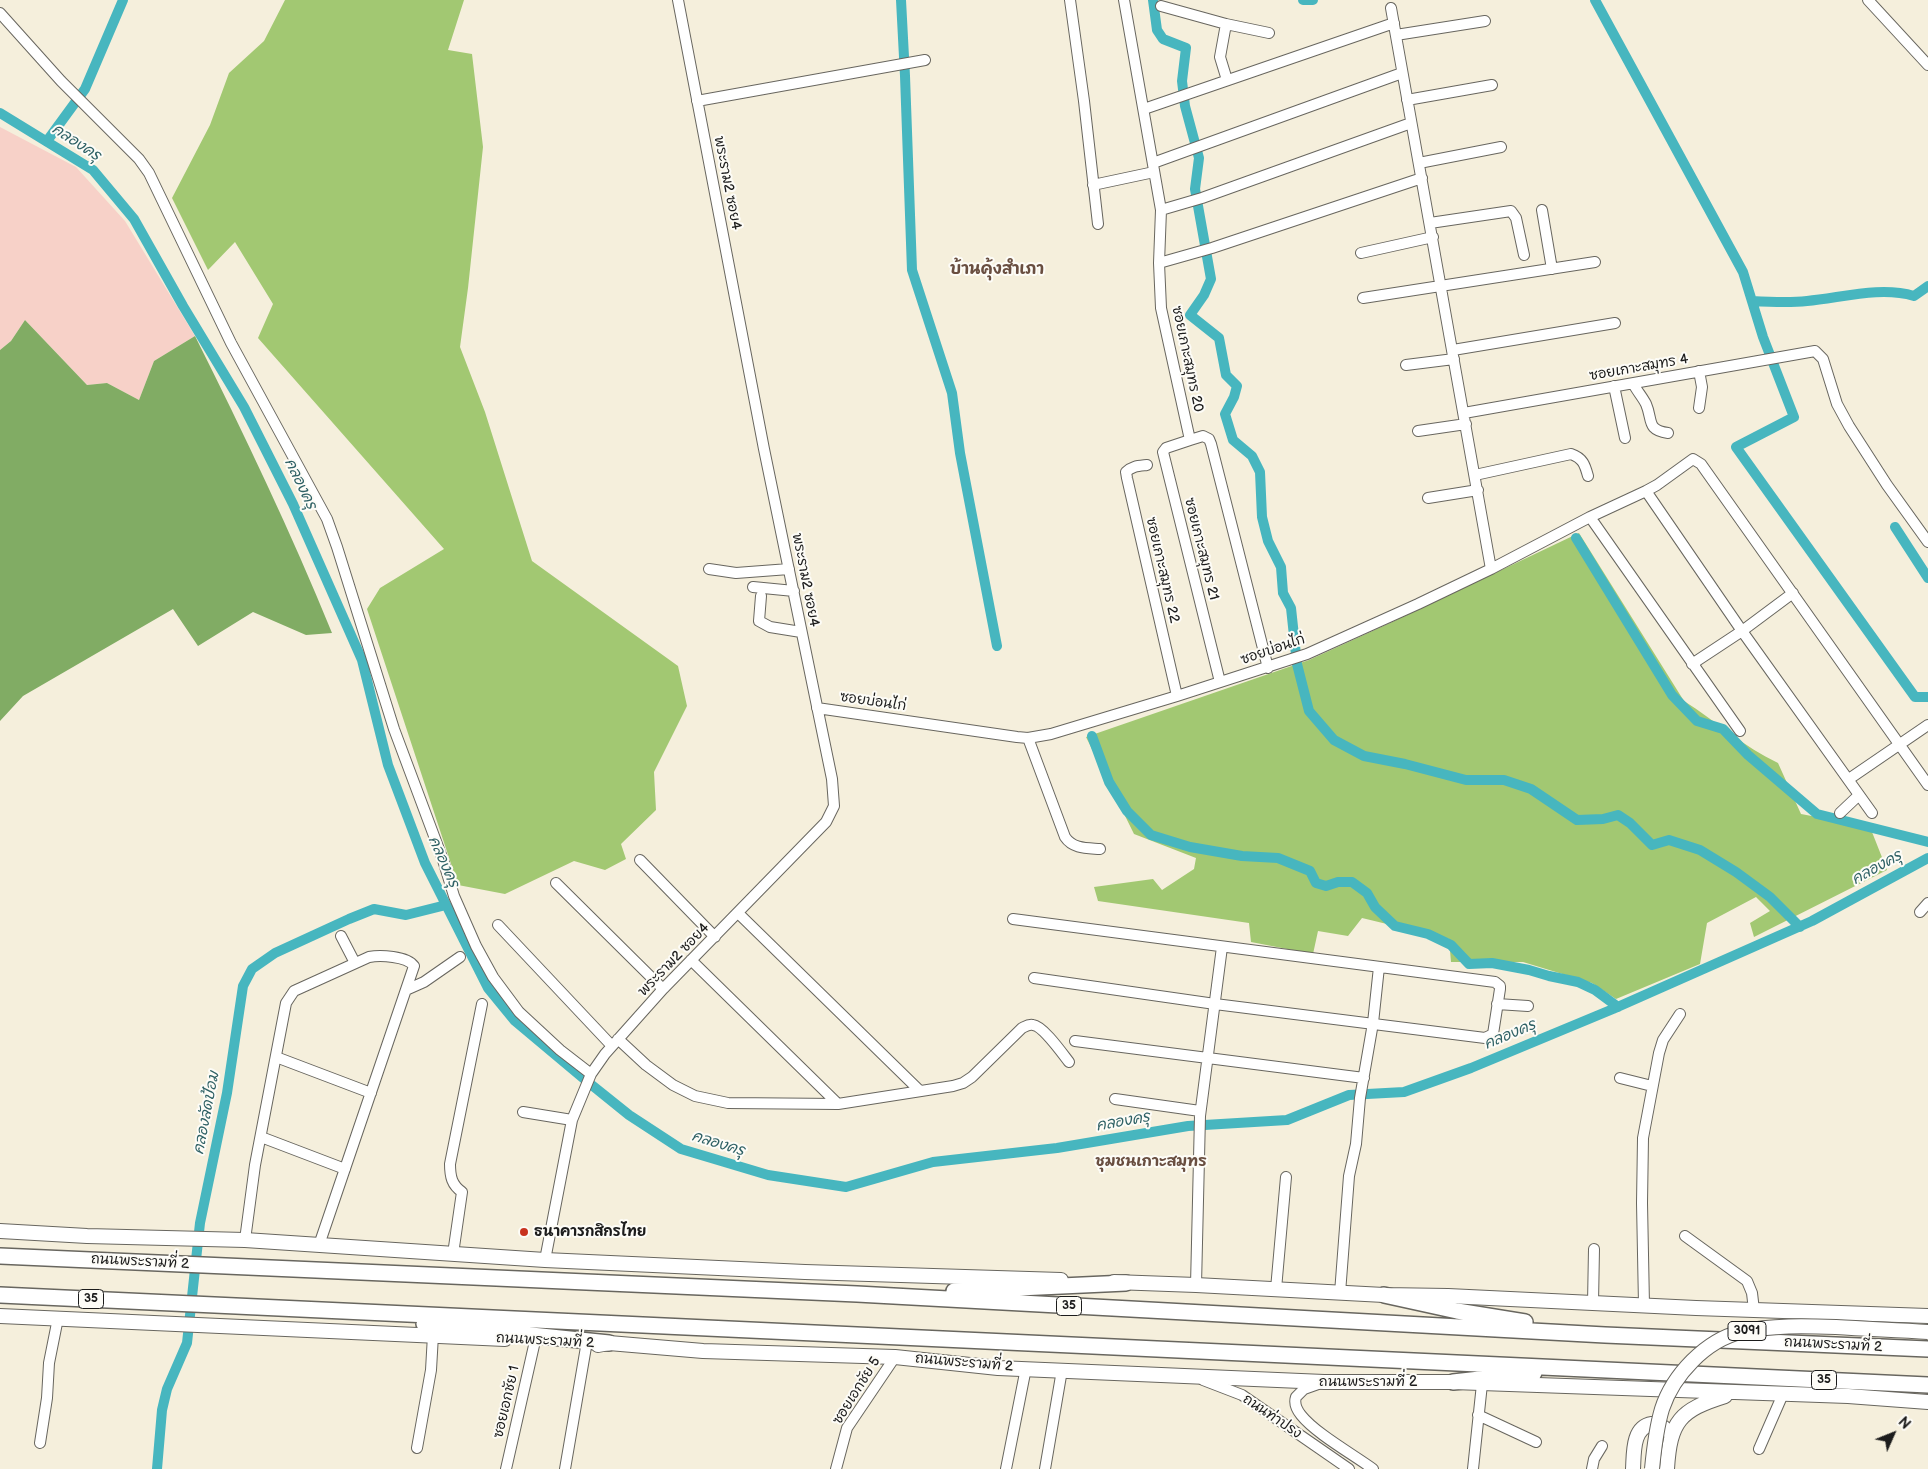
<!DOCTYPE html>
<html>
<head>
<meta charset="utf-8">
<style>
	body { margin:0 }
	#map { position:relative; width:1928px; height:1469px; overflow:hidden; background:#f5efdc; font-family:"Balsamiq Sans",sans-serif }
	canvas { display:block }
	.north { position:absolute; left:1868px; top:1409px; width:50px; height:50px; -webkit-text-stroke:4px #fdfcf7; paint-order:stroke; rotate:46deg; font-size:14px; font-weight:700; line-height:20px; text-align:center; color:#1c1c1c }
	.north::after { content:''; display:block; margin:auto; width:18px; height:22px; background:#1c1c1c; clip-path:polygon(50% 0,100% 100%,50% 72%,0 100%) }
</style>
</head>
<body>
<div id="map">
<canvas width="1928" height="1469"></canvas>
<div class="north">N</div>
</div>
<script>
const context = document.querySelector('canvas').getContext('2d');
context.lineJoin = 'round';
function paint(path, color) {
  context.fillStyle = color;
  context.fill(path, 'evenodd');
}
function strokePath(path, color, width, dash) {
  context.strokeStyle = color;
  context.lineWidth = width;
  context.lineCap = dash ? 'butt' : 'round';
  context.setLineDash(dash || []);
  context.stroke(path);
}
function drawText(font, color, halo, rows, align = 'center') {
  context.font = font + ' "Balsamiq Sans","Playpen Sans Thai",sans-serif';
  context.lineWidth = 4;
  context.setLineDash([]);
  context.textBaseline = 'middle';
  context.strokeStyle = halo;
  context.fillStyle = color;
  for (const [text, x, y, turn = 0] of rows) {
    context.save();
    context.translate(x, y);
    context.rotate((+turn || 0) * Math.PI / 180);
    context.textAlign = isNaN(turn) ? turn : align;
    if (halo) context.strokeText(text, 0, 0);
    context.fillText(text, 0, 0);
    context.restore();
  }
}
paint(new Path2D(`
	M0,127L76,167L125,221L195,336L154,361L139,400L107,383L87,385L25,320L11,341L0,350Z`), '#f7d1c8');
paint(new Path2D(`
	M285,0H464L448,50L472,54L483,147L468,288L460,347L485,412L532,561L678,666L687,706L654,772L656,810L621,844L626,859L605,870L574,861L505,894L458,885L367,609L380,588L444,549L258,338L273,304L235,242L208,270L172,198L210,125L229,73L264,41Z
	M1579,533L1684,701C1716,721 1744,747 1778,763L1801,814L1870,827L1887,870L1754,937L1750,923L1770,911L1756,897L1707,923L1700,964L1616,999L1592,983L1523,962H1451L1449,939L1362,918L1348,936L1318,931L1313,954L1251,942L1249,923L1098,901L1094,887L1153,879L1162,890L1194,869L1196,858L1134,834L1086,737L1309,660L1390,623Z`), '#a2c872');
paint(new Path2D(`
	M25,320L87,385L107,383L139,400L154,361L195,336C244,434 291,532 332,633L306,635L253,612L198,646L173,609L23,696L0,721V350L11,341Z`), '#81ac64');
strokePath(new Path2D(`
	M901,0L905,76L912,270L952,393L960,453L997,646
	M1153,0L1157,30L1163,39L1186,48L1182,81L1185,106L1199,158L1195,189L1211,279L1204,295L1190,315L1219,338L1226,375L1237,386L1234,397L1225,414L1233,440L1252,456L1260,472L1262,517L1268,541L1281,567L1283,593L1291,608L1297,664L1309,711L1334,740L1364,756L1405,764L1466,780H1504L1531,789L1577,820L1603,819L1618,815L1630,823L1652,845L1669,840L1700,850L1736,872L1770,897L1800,927
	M1303,0H1313
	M1595,0L1743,272L1763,337L1794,417L1736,447L1915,697H1928
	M0,113L93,170L134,219L183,306L244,407L293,504L362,660L388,765L425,863L488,988L515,1021L583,1078L629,1115L681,1149L768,1175L846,1187L933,1162L1057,1148L1188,1126L1287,1120L1349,1095L1404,1092L1471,1068L1613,1009L1812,921L1928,858
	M47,141L85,89L123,0
	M1752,301C1770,302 1789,303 1807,301C1841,298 1880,286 1914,296L1928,286
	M1895,527L1928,578
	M1576,538L1672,695L1697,721L1723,729L1748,755L1817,814L1928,842
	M1092,736L1109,782L1127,811L1151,835L1190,847L1242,856L1278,858L1310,871L1316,883L1326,886L1338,882H1352L1367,893L1375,907L1395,926L1428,934L1451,945L1469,964L1492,963L1529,970L1549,976L1578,982L1595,990L1618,1007
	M157,1469L162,1410L167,1389L187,1343L200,1223L227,1093L243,986L252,969L275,953L349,919L374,909L406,915L446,905`), '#47b6bf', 10);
const minor = new Path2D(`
	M1070,0L1084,101L1098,224
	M1124,0L1161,210L1159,263L1161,308L1190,440L1203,436L1209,439L1211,444L1268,668
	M1868,0L1928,65
	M1161,6L1226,24L1220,57L1227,80
	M1391,8L1491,569
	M0,13L61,81L139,159L149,173L231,343L327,519L337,547L394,729L443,860L454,896L476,946L493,977L519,1012L560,1050L591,1074
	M1226,24L1269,33
	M1396,35L1485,21
	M1407,100L1492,85
	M697,101L925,60
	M1144,109L1394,23
	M1153,163L1402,73
	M1419,163L1501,147
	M1093,185L1154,172
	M1161,210L1202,198L1411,123
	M1542,210L1552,269
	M1430,223L1511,211L1516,218L1524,255
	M1361,253L1433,237
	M1159,263L1212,248L1422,178
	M1363,298L1595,262
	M1453,350L1615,323
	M1406,365L1454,359
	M1699,371L1702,387L1699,408
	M1633,383C1636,390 1642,396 1646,404C1653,420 1646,430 1668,433
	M1614,386L1625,438
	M1464,413L1815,351L1823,359L1837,404L1849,426L1887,485L1928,542
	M1418,431L1466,424
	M1190,440L1166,448L1163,452L1220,682
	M1147,465C1138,466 1132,466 1126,472L1127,478L1177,696
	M1475,475L1571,454C1583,458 1585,465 1588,476
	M1646,491L1742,631L1872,813
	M1428,498L1478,490
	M1590,517L1740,731
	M709,569L736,573L789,569
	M753,587L794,591
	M761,596L759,621L770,627L801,632
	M1692,664L1742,631L1793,593
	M817,708L1017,737L1028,738L1051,734L1177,696L1307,654L1418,604L1491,569L1590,517L1646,491L1657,485L1693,459L1701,464L1928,785
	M1028,738L1065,837C1073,849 1087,848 1100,849
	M1849,779L1928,725
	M1840,813L1859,795
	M640,860L715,937
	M556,883L663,989
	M1920,912L1928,903
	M738,913L920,1091
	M1013,919L1495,982L1500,986V989L1493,1034L1485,1038L1215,1004L1034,978
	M498,925L612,1046
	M341,936L355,963
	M691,960L838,1104
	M406,990L424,982L460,957
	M1497,1004L1528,1006
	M618,1039L646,1065L673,1085L695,1096L728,1103L838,1104L953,1086L963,1083L972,1077L1022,1028C1026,1026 1029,1024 1033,1025C1043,1026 1062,1053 1069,1062
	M1075,1041L1364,1078
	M276,1057L371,1093
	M1620,1078L1652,1086
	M1115,1099L1200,1111
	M523,1112L572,1120
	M261,1137L345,1169
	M1685,1236L1747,1281L1752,1293L1754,1310
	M245,1240L255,1165L286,1003L294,991L369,957C380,955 407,956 414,966L319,1245
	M453,1254L462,1192C452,1185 450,1177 450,1164L482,1004
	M545,1260L572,1120L591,1074L605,1054L663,989L826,822L834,806L832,779L764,449L678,0
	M1196,1285L1200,1116L1222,947
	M1276,1289L1286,1177
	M1340,1293L1349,1176L1356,1144L1360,1098L1373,1023L1379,967
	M1593,1303L1594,1249
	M1644,1305L1642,1203L1643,1138L1659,1053L1663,1040L1680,1014
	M1203,1380L1242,1395L1349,1469
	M1318,1384L1304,1389L1296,1397C1294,1403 1297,1410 1301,1415C1315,1433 1354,1455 1373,1469
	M1478,1415L1536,1442
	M40,1443L47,1398L49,1363L58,1318
	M417,1448L431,1370L433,1335
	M1759,1449L1783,1394
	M506,1469L535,1341
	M565,1469L586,1347
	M836,1469L847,1428L895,1357
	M1006,1469L1026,1368
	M1045,1469L1062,1370
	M1473,1469L1482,1384
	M1592,1469L1594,1459L1602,1446`);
const major = new Path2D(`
	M0,1231L87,1236L245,1240L545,1260L805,1272L1061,1280
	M1114,1282L1196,1285L1384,1295L1448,1296L1696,1308L1928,1316
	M0,1316L505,1339
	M598,1345L609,1343L703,1351L895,1357L998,1368L1324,1382H1453L1848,1396L1928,1402
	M1633,1469C1634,1454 1632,1427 1652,1424C1658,1424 1662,1425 1666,1430
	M1667,1469C1670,1421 1680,1410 1725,1396`);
const highway = new Path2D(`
	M0,1256L857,1294L1605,1335L1928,1349
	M954,1291L1126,1283
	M0,1295L1928,1385
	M1384,1295L1457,1311L1525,1322
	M424,1324L609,1343
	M1453,1382L1534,1373`);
strokePath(minor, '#68665f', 12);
strokePath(major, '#68665f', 16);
strokePath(highway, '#68665f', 18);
strokePath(minor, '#fff', 10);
strokePath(major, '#fff', 14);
strokePath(highway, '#fff', 15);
const majorBridge = new Path2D(`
	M1652,1469C1654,1448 1656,1429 1662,1409C1673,1375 1706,1340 1741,1332C1772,1325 1805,1326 1836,1327C1867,1329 1897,1330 1928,1332`);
strokePath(majorBridge, '#68665f', 16, []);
strokePath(majorBridge, '#fff', 14);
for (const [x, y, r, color] of [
	[524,1232,5,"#c8321e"]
]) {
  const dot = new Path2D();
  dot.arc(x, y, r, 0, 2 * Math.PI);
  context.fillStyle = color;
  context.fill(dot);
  strokePath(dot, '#fdfcf7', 2);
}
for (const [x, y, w] of [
	[91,1299,25],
	[1069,1306,25],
	[1747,1331,38],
	[1824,1380,25]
]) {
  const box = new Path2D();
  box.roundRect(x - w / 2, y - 9.5, w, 19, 4);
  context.fillStyle = '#fdfcf7';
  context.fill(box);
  strokePath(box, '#1c1c1c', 1);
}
drawText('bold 12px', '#1c1c1c', null, [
	["35",91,1299],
	["35",1069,1306],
	["3091",1747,1331],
	["35",1824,1380]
]);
drawText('14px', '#1c1c1c', '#fdfcf7', [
	["พระราม2 ซอย4",727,183,79],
	["ซอยเกาะสมุทร 20",1187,359,78],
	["ซอยเกาะสมุทร 4",1639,368,-10],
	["ซอยเกาะสมุทร 21",1201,549,76],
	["ซอยเกาะสมุทร 22",1162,570,77],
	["พระราม2 ซอย4",805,580,79],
	["ซอยบ่อนไก่",1273,650,-19],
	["ซอยบ่อนไก่",873,702,8],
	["พระราม2 ซอย4",674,960,-46],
	["ถนนพระรามที่ 2",140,1262,3],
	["ถนนพระรามที่ 2",545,1341,3],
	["ถนนพระรามที่ 2",1833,1345,3],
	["ถนนพระรามที่ 2",964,1363,5],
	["ถนนพระรามที่ 2",1368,1382],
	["ซอยเอกชัย 5",857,1391,-58],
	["ซอยเอกชัย 1",507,1402,-77],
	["ถนนท่าปรง",1272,1417,34]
]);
drawText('bold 14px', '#1c1c1c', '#fdfcf7', [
	["ธนาคารกสิกรไทย",534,1232]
], 'left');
drawText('italic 15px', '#2f6165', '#fdfcf7', [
	["คลองครุ",76,143,33],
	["คลองครุ",300,484,64],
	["คลองครุ",443,862,66],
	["คลองครุ",1877,868,-29],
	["คลองครุ",1510,1035,-23],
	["คลองลัดป้อม",207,1113,-79],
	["คลองครุ",1123,1122,-10],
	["คลองครุ",718,1144,17]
]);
drawText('bold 15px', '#694e40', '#fdfcf7', [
	["ชุมชนเกาะสมุทร",1151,1162]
]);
drawText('bold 16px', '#694e40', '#fdfcf7', [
	["บ้านคุ้งสำเภา",997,270]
]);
</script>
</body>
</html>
